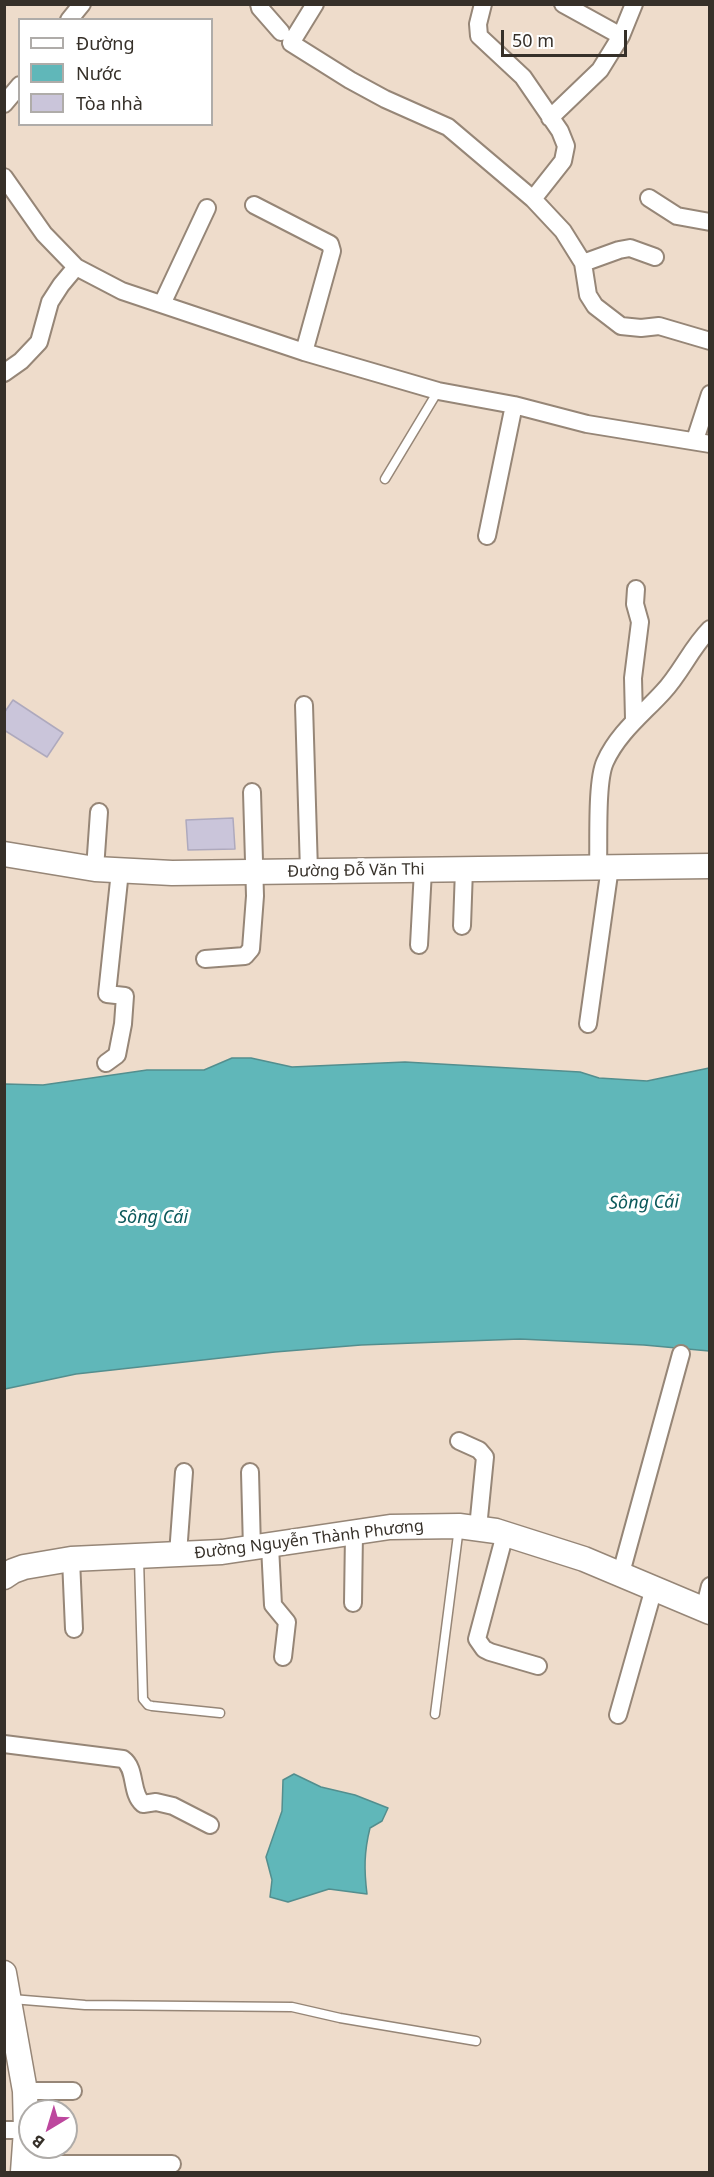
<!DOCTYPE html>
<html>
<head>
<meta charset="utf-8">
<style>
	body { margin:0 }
	#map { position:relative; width:714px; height:2177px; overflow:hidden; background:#eedccb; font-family:"Noto Sans",sans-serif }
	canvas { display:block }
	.frame { position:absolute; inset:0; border:6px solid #363029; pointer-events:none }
	.legend { position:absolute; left:18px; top:18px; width:195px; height:108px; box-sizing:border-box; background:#fff; border:2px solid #afaca9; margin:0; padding:8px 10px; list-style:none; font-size:18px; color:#363029 }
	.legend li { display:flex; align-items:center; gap:12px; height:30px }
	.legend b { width:30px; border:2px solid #afaca9 }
	.north { position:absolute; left:18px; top:2099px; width:60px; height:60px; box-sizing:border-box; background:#fff; border:2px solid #afaca9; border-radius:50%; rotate:218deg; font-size:16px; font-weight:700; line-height:24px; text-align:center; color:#363029 }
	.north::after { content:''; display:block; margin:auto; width:21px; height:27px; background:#bd479e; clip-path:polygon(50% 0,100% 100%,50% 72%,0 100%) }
	.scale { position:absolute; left:501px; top:30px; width:126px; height:27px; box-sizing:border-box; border:3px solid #363029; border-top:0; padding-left:8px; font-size:18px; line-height:21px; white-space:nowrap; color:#363029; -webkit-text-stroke:4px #fff; paint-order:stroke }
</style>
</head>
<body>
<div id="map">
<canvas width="714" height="2177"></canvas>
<div class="frame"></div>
<ul class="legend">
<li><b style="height:8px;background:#fff"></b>Đường</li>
<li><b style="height:16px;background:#60b7b9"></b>Nước</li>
<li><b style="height:16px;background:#cac5da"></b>Tòa nhà</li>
</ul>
<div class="north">B</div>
<div class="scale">50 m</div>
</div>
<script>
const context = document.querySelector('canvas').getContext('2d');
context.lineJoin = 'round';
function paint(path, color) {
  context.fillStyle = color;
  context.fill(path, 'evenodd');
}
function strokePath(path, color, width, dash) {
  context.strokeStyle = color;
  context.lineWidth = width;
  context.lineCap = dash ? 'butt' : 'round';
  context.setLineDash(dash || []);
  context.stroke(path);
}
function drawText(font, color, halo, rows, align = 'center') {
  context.font = font + ' "Noto Sans",sans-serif';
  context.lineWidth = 6;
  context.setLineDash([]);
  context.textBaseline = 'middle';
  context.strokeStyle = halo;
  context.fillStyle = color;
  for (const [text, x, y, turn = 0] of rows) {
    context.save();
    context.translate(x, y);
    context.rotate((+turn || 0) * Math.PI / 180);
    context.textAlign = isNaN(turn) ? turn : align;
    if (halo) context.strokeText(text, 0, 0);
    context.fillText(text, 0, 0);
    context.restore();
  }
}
const water = new Path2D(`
	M232,1058H251L292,1067L405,1062L580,1072L599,1078L647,1081L709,1068V1351L644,1345L520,1339L361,1345L275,1352L76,1374L5,1389V1084L43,1085L147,1070H204Z
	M294,1774L321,1787L355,1795L388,1808L382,1821L370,1828C364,1852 364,1870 367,1894L329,1889L288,1902L270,1897L272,1880L266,1857L282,1811L283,1780Z`);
paint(water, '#60b7b9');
strokePath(water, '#538e8e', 1.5);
const building = new Path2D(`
	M13,700L63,733L47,757L4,730V713Z
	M233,818L235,849L188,850L186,820Z`);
paint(building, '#cac5da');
strokePath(building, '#aea9bd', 1.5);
const lane = new Path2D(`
	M385,479L438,391
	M139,1559L143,1699L148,1705L152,1706L220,1713
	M435,1714L459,1527
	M12,1999L85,2005L292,2007L340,2018L476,2041`);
const street = new Path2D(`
	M259,4L260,8L281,32
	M315,4L291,43L350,80L385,99L448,127L533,199L563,231L583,263L588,295L595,306L621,326L641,328L659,326L710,341
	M483,4L478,24L479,36L523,77L560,131L566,146L563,161L533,199
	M563,4L621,36
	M69,20L82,4
	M4,104L20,85
	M550,118L600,70L621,36L634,4
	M4,177L44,234L76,267L122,291L304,352L438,391L514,405L587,424L710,444
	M649,198L677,216L710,222
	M254,205L330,244L332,251L304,352
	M583,263L619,250L630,248L655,257
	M162,304L207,208
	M4,373L21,361L39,342L50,302L61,285L76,267
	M695,440L710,394
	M487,536L514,405
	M304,705L309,871
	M634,719L633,678L640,622L635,604L636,589
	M598,867C599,843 596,782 605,762C618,733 643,714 663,692C681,673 691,648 710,629
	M95,869L99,812
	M462,926L464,869
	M419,945L423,870
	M205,959L245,956L251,949L255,896L252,792
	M588,1024L610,867
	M106,1063L117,1055L123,1024L125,996L107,994L120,871
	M459,1441L479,1450L485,1457L478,1528
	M250,1472L252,1549
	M505,1534L477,1639L484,1649L490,1652L538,1666
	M270,1546L273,1605L287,1622L283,1657
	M178,1554L184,1472
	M71,1559L74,1629
	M621,1573L681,1354
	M353,1603L354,1533
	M704,1610L710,1586
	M618,1715L654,1588
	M4,1744L123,1759C137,1769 130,1793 143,1804L156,1802L173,1806L210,1825
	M25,2091H73
	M4,2130H26
	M24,2164H172`);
const secondary = new Path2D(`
	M4,854L95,869L172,873L710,866
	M4,1577L13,1571L24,1567L71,1559L222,1552L390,1527L459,1526L496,1531L584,1559L710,1612
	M4,1973L25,2091L26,2130L23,2172`);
strokePath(lane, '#968677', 11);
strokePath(street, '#968677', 20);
strokePath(secondary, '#968677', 27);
strokePath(lane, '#fff', 8);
strokePath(street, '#fff', 16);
strokePath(secondary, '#fff', 24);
drawText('16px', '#363029', '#fff', [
	["Đường Đỗ Văn Thi",356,871,-1],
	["Đường Nguyễn Thành Phương",309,1540,-7]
]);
drawText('italic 18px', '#0c595b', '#fff', [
	["Sông Cái",644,1203,-1],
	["Sông Cái",153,1218]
]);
</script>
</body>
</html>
